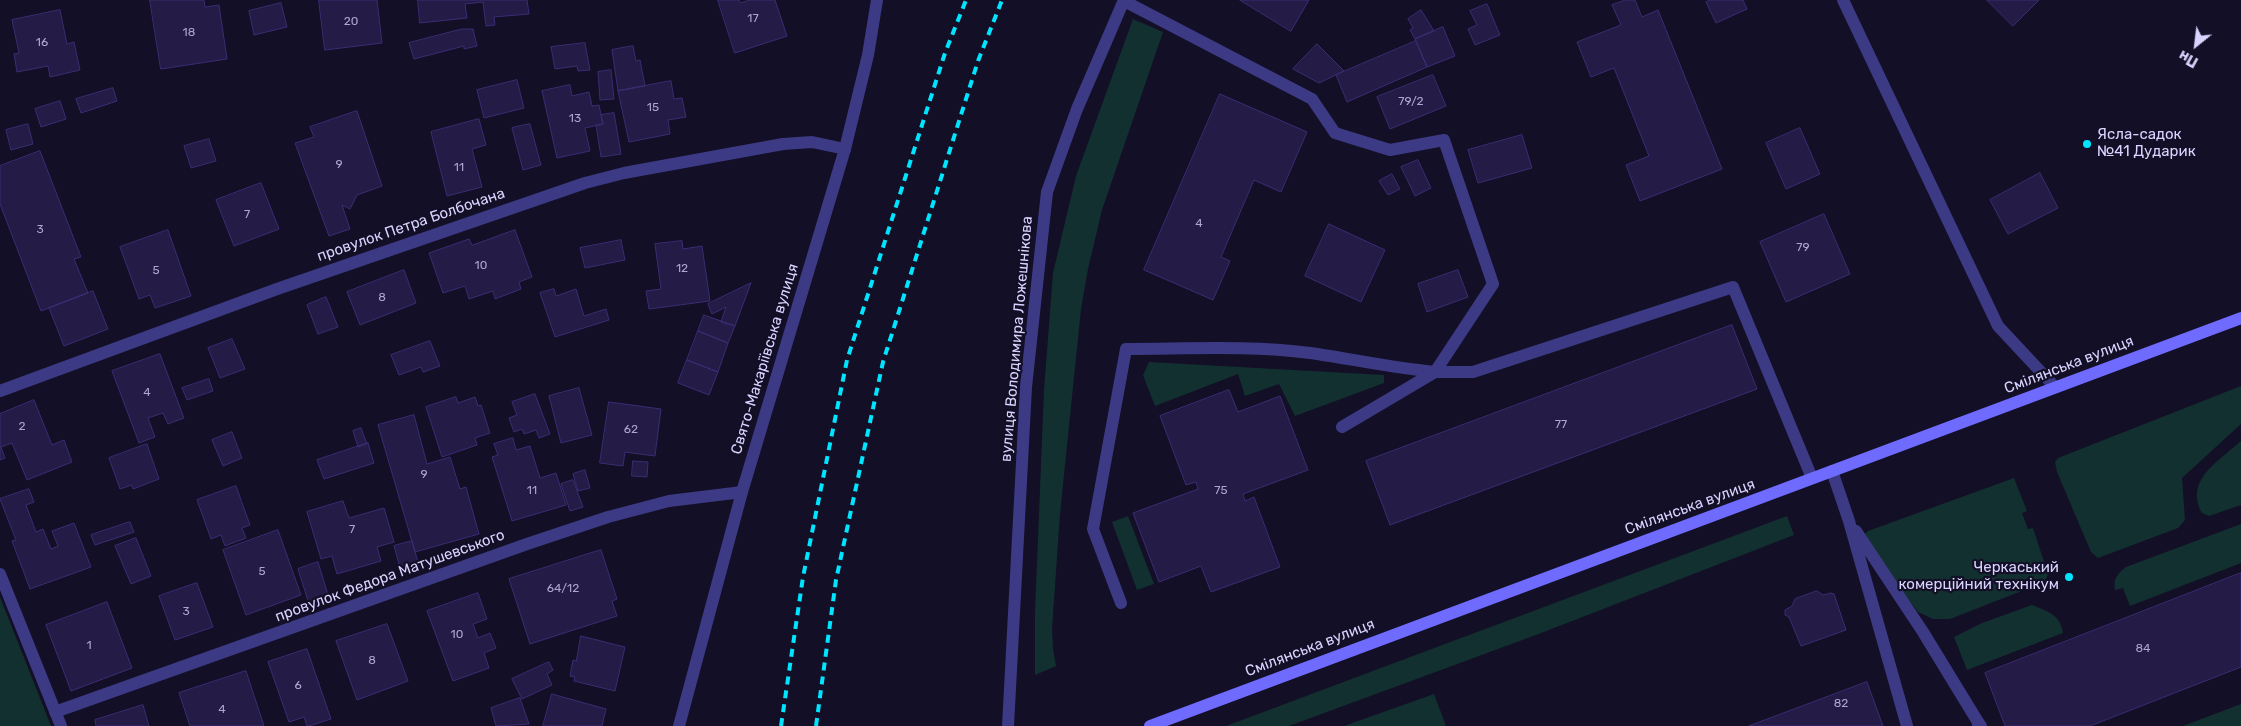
<!DOCTYPE html>
<html>
<head>
<meta charset="utf-8">
<style>
	body { margin:0 }
	#map { position:relative; width:2241px; height:726px; overflow:hidden; background:#130f26; font-family:Rubik,sans-serif }
	canvas { display:block }
	.north { position:absolute; left:2171px; top:20px; width:50px; height:50px; -webkit-text-stroke:4px #130f26; paint-order:stroke; rotate:209deg; font-size:14px; font-weight:700; line-height:20px; text-align:center; color:#d9d4ff }
	.north::after { content:''; display:block; margin:auto; width:18px; height:22px; background:#d9d4ff; clip-path:polygon(50% 0,100% 100%,50% 72%,0 100%) }
</style>
</head>
<body>
<div id="map">
<canvas width="2241" height="726"></canvas>
<div class="north">Пн</div>
</div>
<script>
const context = document.querySelector('canvas').getContext('2d');
context.lineJoin = 'round';
function paint(path, color) {
  context.fillStyle = color;
  context.fill(path, 'evenodd');
}
function strokePath(path, color, width, dash) {
  context.strokeStyle = color;
  context.lineWidth = width;
  context.lineCap = dash ? 'butt' : 'round';
  context.setLineDash(dash || []);
  context.stroke(path);
}
function drawText(font, color, halo, rows, align = 'center') {
  context.font = font + ' Rubik,sans-serif';
  context.lineWidth = 4.5;
  context.setLineDash([]);
  context.textBaseline = 'middle';
  context.strokeStyle = halo;
  context.fillStyle = color;
  for (const [text, x, y, turn = 0] of rows) {
    context.save();
    context.translate(x, y);
    context.rotate((+turn || 0) * Math.PI / 180);
    context.textAlign = isNaN(turn) ? turn : align;
    if (halo) context.strokeText(text, 0, 0);
    context.fillText(text, 0, 0);
    context.restore();
  }
}
paint(new Path2D(`
	M1133,19L1163,32L1102,210L1088,269L1081,309L1060,514L1052,629L1053,649L1056,666L1035,675V612L1044,390L1053,273L1076,176Z
	M1149,362L1384,375V383L1295,416L1279,384L1245,396L1238,374L1155,406L1143,375Z
	M2241,386V424L2182,478L2185,520L2178,528L2098,558L2091,552L2057,472L2055,462L2058,458Z
	M2241,441V505L2209,516L2202,513C2184,480 2219,461 2241,441Z
	M2014,478L2027,511L2022,513L2028,529L2033,528L2048,574L2045,582L1950,619H1933L1918,612L1884,569L1865,534L1868,531Z
	M1128,516L1154,584L1137,590L1112,522Z
	M1787,516L1794,535L1536,635L1289,726H1226Z
	M2241,524V563L2130,606L2123,588L2115,590C2113,579 2117,574 2126,567Z
	M0,597L51,726H0Z
	M2032,605C2047,611 2061,615 2063,633L1967,670L1954,637L1982,623Z
	M1434,694L1446,726H1344Z
	M2241,704V726H2183Z`), '#12302f');
const building = new Path2D(`
	M150,0H204L205,7L219,5L227,59L161,69Z
	M319,0H377L382,43L325,50Z
	M418,0H527L529,14L494,17L495,25L486,26L483,2L465,4L467,18L420,23Z
	M718,0H739L740,3L750,0H775L787,36L735,53Z
	M1240,0H1309L1291,31Z
	M1626,0H1635L1642,17L1658,10L1722,169L1640,201L1626,165L1649,156L1614,68L1591,77L1577,42L1621,25L1612,5Z
	M1711,0H1743L1747,9L1716,23L1706,2Z
	M1987,0H2039L2013,26Z
	M281,3L287,27L254,35L249,11Z
	M1487,4L1500,35L1475,45L1468,29L1477,25L1470,11Z
	M60,10L67,44L74,42L80,70L50,77L48,66L17,72L14,54L19,53L12,20Z
	M1421,10L1434,31L1415,39L1410,30L1413,28L1408,19Z
	M1443,27L1455,56L1427,67L1415,39Z
	M462,29H473L477,46L464,49V46L414,59L409,43Z
	M1416,41L1427,67L1347,102L1336,75Z
	M585,43L590,70L578,71L577,66L555,69L551,47Z
	M1317,44L1344,71L1319,83L1293,69Z
	M633,46L636,61L640,60L645,86L618,91L612,50Z
	M611,70L614,99L600,100L598,72Z
	M1433,75L1446,106L1390,129L1377,97Z
	M517,80L524,108L484,118L477,90Z
	M671,81L674,99L682,98L686,117L668,120L670,134L629,142L618,91Z
	M570,85L572,96L589,92L592,106L599,105L603,124L585,128L590,151L557,158L542,91Z
	M113,88L117,101L81,113L76,99Z
	M1220,94L1307,132L1281,192L1254,180L1221,257L1230,261L1213,300L1144,270Z
	M60,101L66,119L41,127L35,109Z
	M357,111L382,186L357,195L350,209L342,205L350,229L329,236L295,143L314,137L310,127Z
	M614,113L621,154L601,157L596,125L603,124L601,115Z
	M479,119L486,145L472,149L482,187L447,196L431,132Z
	M28,124L33,144L11,150L6,130Z
	M530,124L541,165L523,170L512,128Z
	M1800,128L1820,174L1786,189L1766,143Z
	M1522,135L1532,168L1478,183L1468,150Z
	M209,139L216,161L191,168L184,146Z
	M40,151L81,257L74,259L88,293L41,311L0,204V166Z
	M1418,160L1431,188L1415,196L1401,167Z
	M2040,173L2058,208L2008,234L1990,200Z
	M1392,174L1400,189L1388,195L1379,181Z
	M261,183L279,229L234,246L216,200Z
	M1824,214L1850,274L1786,302L1760,242Z
	M1329,224L1385,250L1361,302L1305,276Z
	M168,230L191,296L155,308L150,295L139,299L120,247Z
	M515,230L532,277L519,282L521,289L495,299L493,291L469,299L465,286L443,293L429,253L469,239L472,245Z
	M621,240L625,260L585,268L580,248Z
	M682,241L683,249L702,246L710,301L649,309L646,291L661,289L655,244Z
	M404,270L416,303L360,325L347,292Z
	M1458,270L1468,297L1427,312L1418,284Z
	M751,283L735,326L721,322L726,307L712,314L708,304Z
	M554,289L556,296L576,289L584,316L606,309L609,320L555,337L540,293Z
	M93,291L108,329L64,346L49,308Z
	M326,297L338,327L318,334L307,305Z
	M704,315L735,326L728,343L698,331Z
	M1732,325L1757,389L1390,525L1366,461Z
	M698,331L728,343L718,372L687,360Z
	M232,339L245,369L220,378L208,348Z
	M430,341L440,366L423,372L421,367L399,375L391,355Z
	M160,354L184,418L168,424L163,413L148,418L155,437L139,443L112,371Z
	M687,360L718,372L709,395L678,383Z
	M209,379L213,391L187,400L182,388Z
	M579,388L592,435L561,443L549,396Z
	M1229,390L1238,412L1280,396L1308,470L1243,494L1245,501L1254,497L1280,567L1211,592L1201,566L1159,582L1133,513L1198,489L1196,482L1186,485L1160,416Z
	M535,394L550,434L539,438L536,430L524,434L522,429L514,432L509,418L517,415L512,402Z
	M456,397L458,403L475,397L478,406L481,405L490,433L475,438L477,445L442,457L426,407Z
	M34,400L52,445L64,440L72,462L27,480L12,443L1,447L5,458L0,460V414Z
	M609,402L661,409L655,456L625,452L623,466L600,463Z
	M414,415L427,464L450,457L460,489L466,487L479,534L415,552L378,425Z
	M361,428L367,444L358,447L353,431Z
	M232,432L242,458L223,466L212,440Z
	M513,438L516,450L530,446L540,478L556,473L566,505L512,521L492,457L498,455L494,444Z
	M368,443L374,463L324,479L317,460Z
	M147,444L159,479L133,489L132,485L120,489L109,458Z
	M633,461L648,462L647,477L632,476Z
	M585,470L590,488L578,491L573,474Z
	M573,480L583,507L570,511L561,484Z
	M236,486L250,525L242,528L246,538L225,546L221,535L211,539L197,500Z
	M29,489L34,502L26,505L36,532L43,529L51,549L58,546L52,531L74,523L91,567L30,589L12,541L16,540L0,499Z
	M343,501L349,518L384,508L394,542L377,547L381,561L337,574L332,556L321,559L307,512Z
	M130,522L134,532L95,545L91,535Z
	M278,530L301,595L246,615L223,550Z
	M136,538L151,576L131,584L115,546Z
	M412,541L419,566L401,571L394,546Z
	M601,550L617,599L612,601L617,616L530,644L509,579Z
	M318,562L329,598L309,604L298,569Z
	M2241,573V667L2090,726H2005L1985,673Z
	M197,583L213,627L175,640L159,596Z
	M1817,591L1823,595L1831,593L1834,594L1846,630L1801,646L1789,617L1785,615V610L1792,606L1795,599Z
	M478,593L487,619L473,624L478,638L490,633L496,648L484,653L489,668L453,681L427,611Z
	M107,602L132,668L71,691L46,625Z
	M387,624L408,681L357,700L336,641Z
	M581,636L625,647L615,691L574,681L575,677L570,676L573,660L576,661Z
	M307,649L331,719L309,726H307L304,717L289,722L268,662Z
	M549,662L553,670L547,674L552,685L522,699L512,679Z
	M246,671L264,726H190L179,693Z
	M1867,682L1883,726H1749Z
	M552,694L606,709L602,726H543Z
	M520,698L529,724L496,726L491,708Z
	M143,705L149,726H96L95,720Z`);
paint(building, '#241b47');
strokePath(building, '#3b2d73', 1);
strokePath(new Path2D(`
	M1843,0L1998,326L2055,387
	M1342,427L1435,372H1473L1733,287L1812,478
	M1832,471L1849,521L1907,726
	M1856,531L1923,632L1978,722V726
	M1121,603L1093,529L1126,349C1186,349 1249,345 1310,353C1352,359 1393,368 1435,372L1493,284L1444,140L1390,150L1335,133L1312,99L1124,1`), '#3d3a85', 12);
strokePath(new Path2D(`
	M0,391L277,289L585,183L624,173L783,144L812,142L845,149
	M0,574L61,726
	M55,712L527,544L608,517L669,501L742,492
	M1978,722L1981,726`), '#3d3a85', 12);
strokePath(new Path2D(`
	M679,726L742,492L845,149L868,55L877,0
	M1008,726L1026,387L1047,192L1077,109L1124,0`), '#3d3a85', 12);
strokePath(new Path2D(`
	M1150,726L2241,318`), '#6f6bff', 12);
strokePath(new Path2D(`
	M781,726L803,577L847,360L945,53L966,0
	M816,726L836,580L883,362L978,61L1002,0`), '#00e5ff', 4, [8, 6]);
for (const [x, y, r, color] of [
	[2087,144,5,"#00e5ff"],
	[2069,577,5,"#00e5ff"]
]) {
  const dot = new Path2D();
  dot.arc(x, y, r, 0, 2 * Math.PI);
  context.fillStyle = color;
  context.fill(dot);
  strokePath(dot, '#130f26', 2);
}
drawText('12px', '#aca6d1', null, [
	["17",753,19],
	["20",351,22],
	["18",189,33],
	["16",42,43],
	["79/2",1411,102],
	["15",653,108],
	["13",575,119],
	["9",339,165],
	["11",459,168],
	["7",247,215],
	["4",1199,224],
	["3",40,230],
	["79",1803,248],
	["10",481,266],
	["12",682,269],
	["5",156,271],
	["8",382,298],
	["4",147,393],
	["77",1561,425],
	["2",22,427],
	["62",631,430],
	["9",424,475],
	["11",532,491],
	["75",1221,491],
	["7",352,530],
	["5",262,572],
	["64/12",563,589],
	["3",186,612],
	["10",457,635],
	["1",89,646],
	["84",2143,649],
	["8",372,661],
	["6",298,686],
	["82",1841,704],
	["4",222,710]
]);
drawText('15px', '#d9d4ff', '#130f26', [
	["Ясла-садок",2097,135],
	["№41 Дударик",2097,152],
	["Черкаський",2059,568,"right"],
	["комерційний технікум",2059,585,"right"]
], 'left');
drawText('15px', '#d9d4ff', '#130f26', [
	["провулок Петра Болбочана",411,225,-19],
	["вулиця Володимира Ложешнікова",1017,339,-85],
	["Свято-Макаріївська вулиця",765,359,-73],
	["Смілянська вулиця",2069,365,-21],
	["Смілянська вулиця",1690,507,-20],
	["провулок Федора Матушевського",390,576,-20],
	["Смілянська вулиця",1310,648,-21]
]);
</script>
</body>
</html>
